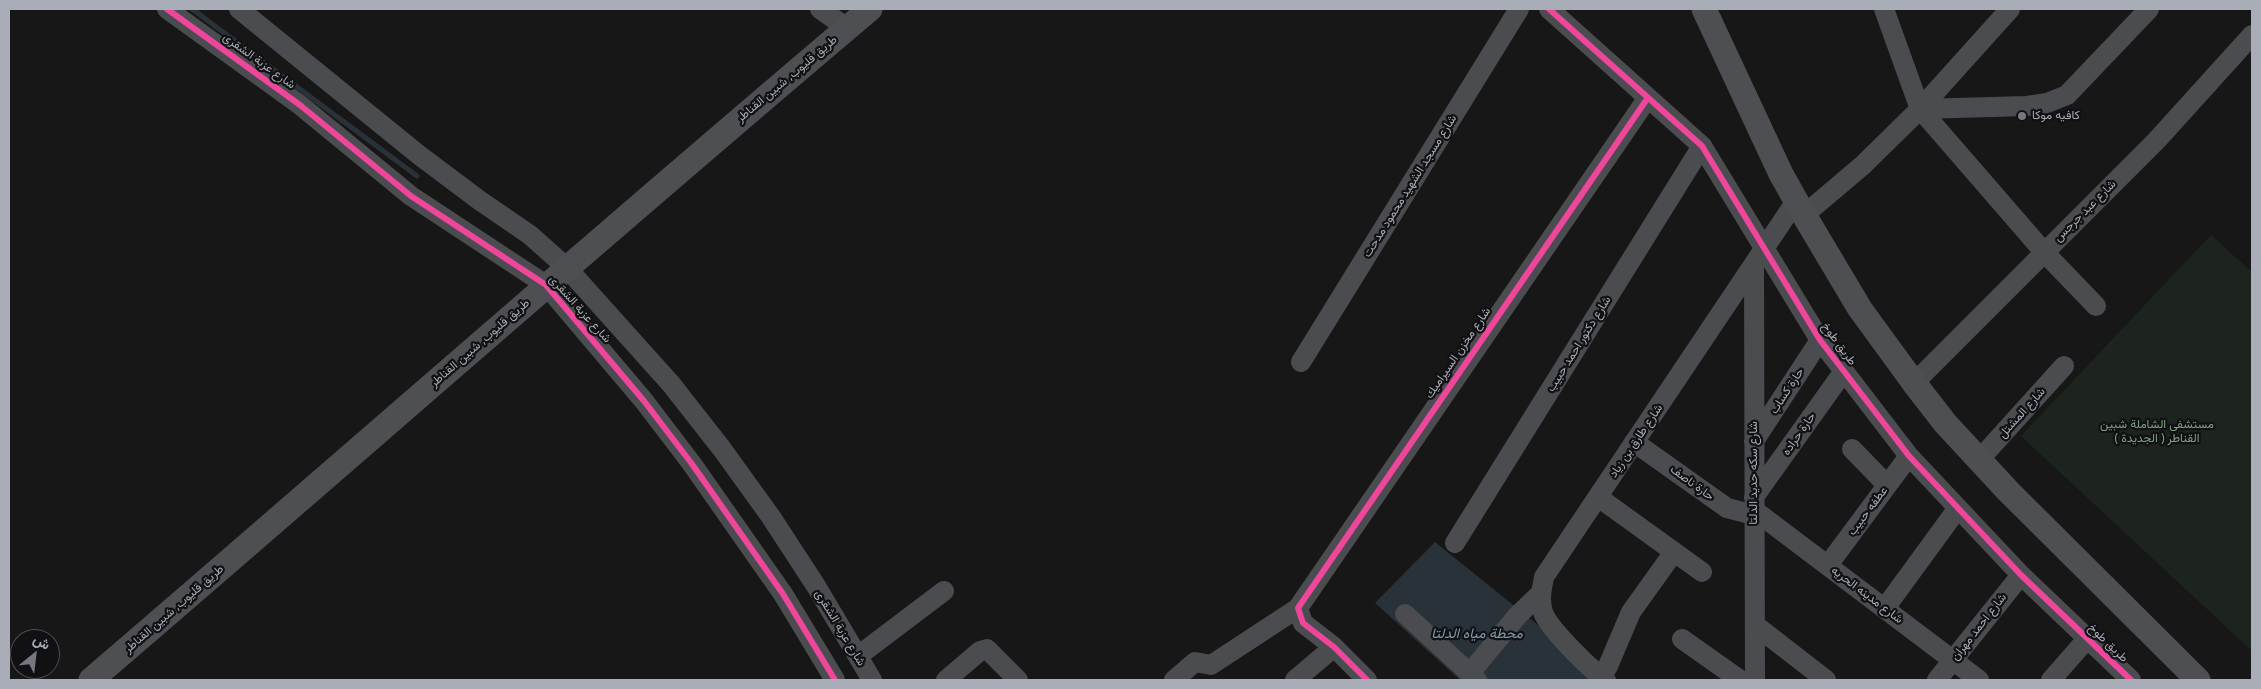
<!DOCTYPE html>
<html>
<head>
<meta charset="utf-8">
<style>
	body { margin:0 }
	#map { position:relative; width:2261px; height:689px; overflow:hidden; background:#171717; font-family:"Noto Sans",Vazirmatn,sans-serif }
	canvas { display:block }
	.frame { position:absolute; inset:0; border:10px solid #a8adb8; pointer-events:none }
	.north { position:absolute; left:10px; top:629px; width:50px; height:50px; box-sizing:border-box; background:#111113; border:1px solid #4d4f55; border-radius:50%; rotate:29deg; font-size:14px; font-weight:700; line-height:20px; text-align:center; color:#a8adb8 }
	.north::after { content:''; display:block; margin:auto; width:18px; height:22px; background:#757880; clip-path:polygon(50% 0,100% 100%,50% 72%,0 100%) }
</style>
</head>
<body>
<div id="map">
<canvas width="2261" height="689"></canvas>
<div class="frame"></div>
<div class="north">ش</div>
</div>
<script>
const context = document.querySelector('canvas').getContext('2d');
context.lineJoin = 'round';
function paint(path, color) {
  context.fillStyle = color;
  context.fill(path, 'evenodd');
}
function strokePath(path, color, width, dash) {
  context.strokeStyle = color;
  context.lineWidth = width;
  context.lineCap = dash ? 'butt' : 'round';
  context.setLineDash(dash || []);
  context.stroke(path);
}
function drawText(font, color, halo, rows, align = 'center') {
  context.font = font + ' "Noto Sans",Vazirmatn,sans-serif';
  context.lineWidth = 4.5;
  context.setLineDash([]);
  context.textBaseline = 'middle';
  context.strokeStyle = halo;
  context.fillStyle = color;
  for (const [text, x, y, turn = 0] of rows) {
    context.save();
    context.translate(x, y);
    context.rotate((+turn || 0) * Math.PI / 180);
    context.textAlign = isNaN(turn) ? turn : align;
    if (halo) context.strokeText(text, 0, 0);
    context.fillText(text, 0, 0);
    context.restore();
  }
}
paint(new Path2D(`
	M2211,235L2252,272V651L2021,436Z`), '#1d241e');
paint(new Path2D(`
	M1435,542L1595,671L1587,680H1460L1375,603Z`), '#2a3239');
strokePath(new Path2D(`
	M192,9L417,176`), '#2a3239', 5);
strokePath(new Path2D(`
	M167,9L300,105L411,196L546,285L644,401L692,464L783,594L835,680
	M239,9L419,155L479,200L530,235L566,267L671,384L722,449L771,517L816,586L872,680
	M820,9L847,28
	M1549,9L1702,146L1820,340L1909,456L2021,575L2131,680
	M1884,9L1920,109L2044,252L2096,306
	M1920,109L2027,106L2047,103L2067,95L2149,9
	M1804,215L1863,165L1920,109L2010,9
	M1754,265L1755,680
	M1301,362L1519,9
	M1914,383L2157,140L2252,35
	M1754,441L1820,340
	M1634,442L1727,508L1754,515
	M1852,449L1887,485
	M1979,460L2064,366
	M1598,497L1702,572
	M1754,497L1844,371
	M1754,510L1979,680
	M1455,543L1702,146
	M1828,565L1909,456
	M1885,608L1958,508
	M1405,614L1477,680
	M1755,625L1826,680
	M1682,639L1740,680
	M858,656L944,591
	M1470,673L1518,615L1540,594
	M946,680L980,651L987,649L1018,680
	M1174,680L1195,662L1211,665L1298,608
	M1295,680L1334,647
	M1367,680L1334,647L1303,623L1298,608L1647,99
	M1599,680L1608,666L1631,612L1674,552
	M1606,680C1591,670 1548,628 1543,612C1539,600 1542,588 1544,577L1796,201
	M1937,680L2021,575
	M2051,680L2087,639`), '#4b4c50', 20);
strokePath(new Path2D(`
	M1704,9L1781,174L1804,215L1860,309L1914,383L1945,423L2008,491L2198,680
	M91,680C351,457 608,230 870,9`), '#4d4f52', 25);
strokePath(new Path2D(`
	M167,9L300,105L411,196L546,285L644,401L692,464L783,594L835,680
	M1549,9L1702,146L1820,340L1909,456L2021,575L2131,680
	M1367,680L1334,647L1303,623L1298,608L1647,99`), '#ed469a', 6);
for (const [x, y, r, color] of [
	[2022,116,5,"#757880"]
]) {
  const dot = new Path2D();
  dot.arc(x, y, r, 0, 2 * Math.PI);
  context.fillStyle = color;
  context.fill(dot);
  strokePath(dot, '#111113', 2);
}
drawText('12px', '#a8adb8', '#111113', [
	["شارع عزبة الشقرى",259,61,36],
	["طريق قليوب, شبين القناطر",787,79,-40],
	["شارع مسجد الشهيد محمود مدحت",1410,186,-58],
	["شارع عبد جرجس",2085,211,-45],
	["شارع عزبة الشقرى",580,309,48],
	["طريق قليوب, شبين القناطر",480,343,-41],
	["شارع دكتور احمد حبيب",1579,344,-58],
	["طريق طوخ",1839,344,54],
	["شارع مخزن السيراميك",1458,353,-56],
	["حارة كساب",1787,391,-57],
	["شارع المشتل",2022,413,-48],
	["حارة حراده",1799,434,-55],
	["شارع طارق بن زياد",1636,441,-56],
	["شارع سكه حديد الدلتا",1754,473,-90],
	["حارة ناصف",1692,483,36],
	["عطفه حبيب",1868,511,-53],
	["شارع مدينه الحريه",1867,595,37],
	["طريق قليوب, شبين القناطر",174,609,-41],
	["شارع احمد مهران",1979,627,-52],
	["شارع عزبة الشقرى",840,628,59],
	["طريق طوخ",2108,643,44]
]);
drawText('12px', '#a8adb8', '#111113', [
	["كافيه موكا",2032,116]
], 'left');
drawText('12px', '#7fa381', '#111113', [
	["مستشفي الشاملة شبين",2157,425],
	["القناطر ( الجديدة )",2157,439]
]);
drawText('italic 14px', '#7f9bb3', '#111113', [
	["محطة مياه الدلتا",1477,634]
]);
</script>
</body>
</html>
